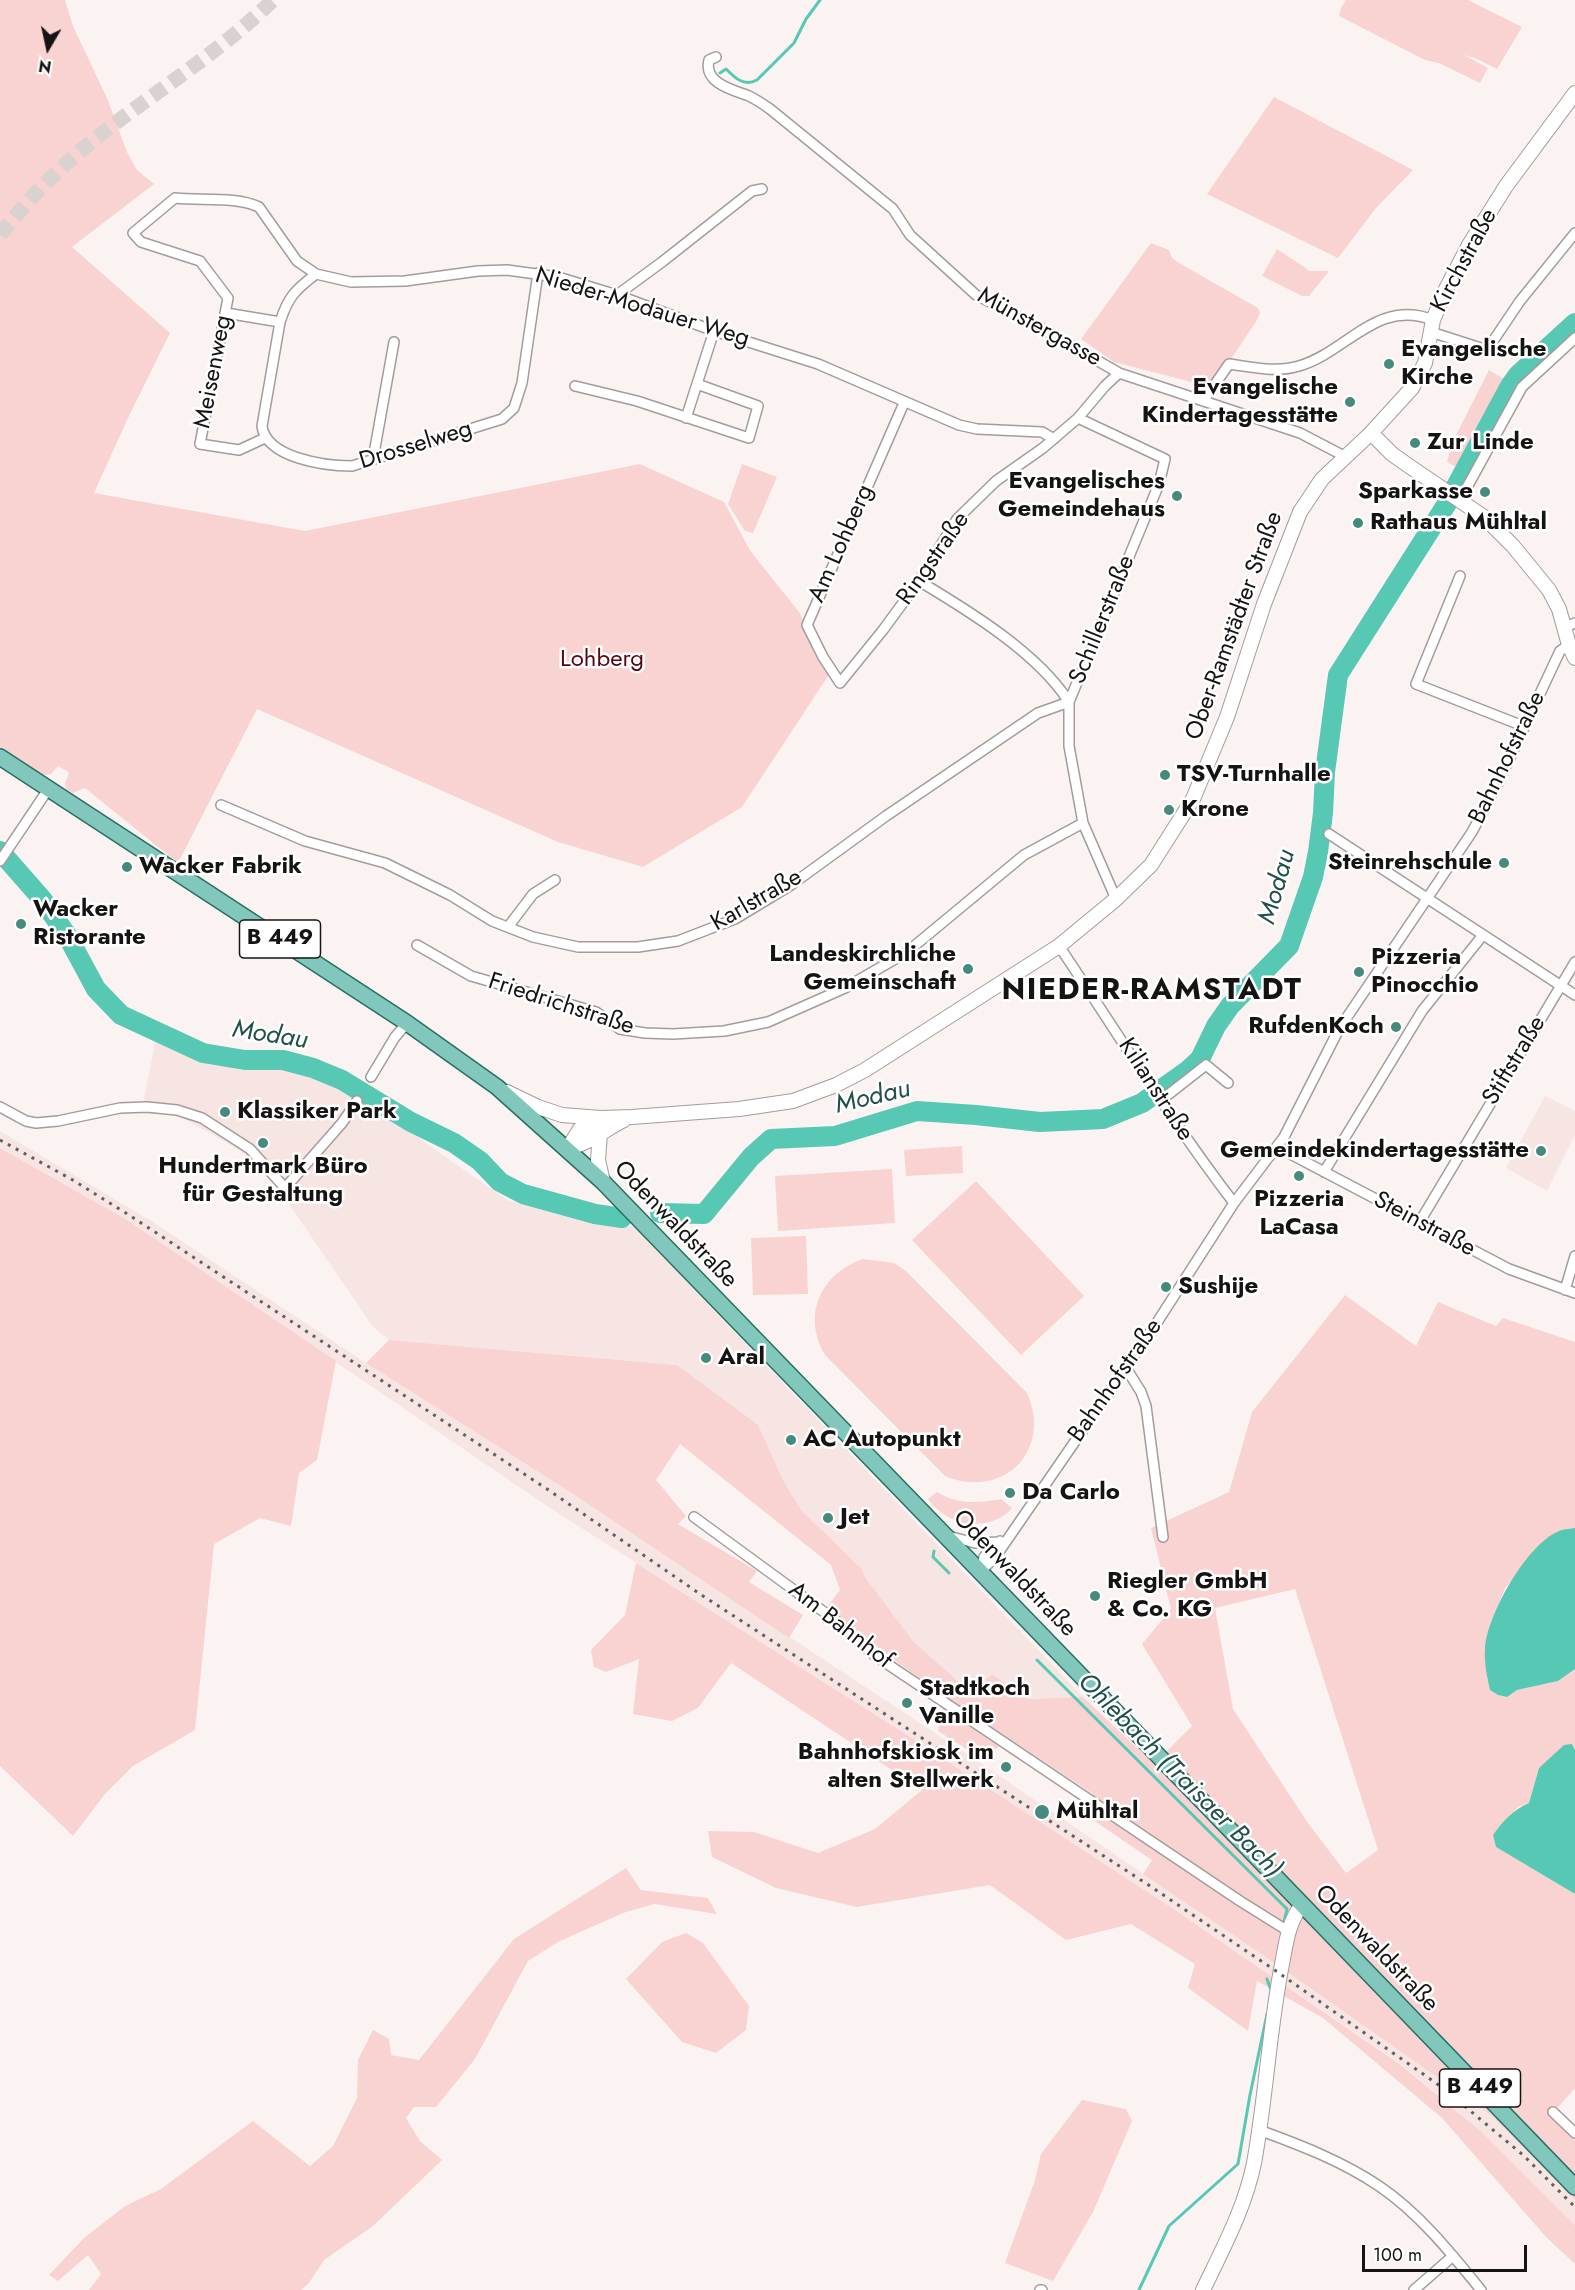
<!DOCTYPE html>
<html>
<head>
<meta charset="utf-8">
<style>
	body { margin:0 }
	#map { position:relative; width:1575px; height:2290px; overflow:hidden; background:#fbf3f2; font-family:Jost,sans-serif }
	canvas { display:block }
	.north { position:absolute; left:18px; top:18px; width:60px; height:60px; -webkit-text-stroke:4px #fff; paint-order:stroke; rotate:189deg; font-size:16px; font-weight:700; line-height:24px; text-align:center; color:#161413 }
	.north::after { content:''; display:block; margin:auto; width:21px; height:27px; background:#161413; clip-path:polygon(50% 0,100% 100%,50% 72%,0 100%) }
	.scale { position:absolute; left:1362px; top:2245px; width:165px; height:27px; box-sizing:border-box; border:3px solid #161413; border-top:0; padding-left:8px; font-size:18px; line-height:21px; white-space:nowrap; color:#161413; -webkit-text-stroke:4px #fff; paint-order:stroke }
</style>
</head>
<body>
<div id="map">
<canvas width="1575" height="2290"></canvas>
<div class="north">N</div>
<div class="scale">100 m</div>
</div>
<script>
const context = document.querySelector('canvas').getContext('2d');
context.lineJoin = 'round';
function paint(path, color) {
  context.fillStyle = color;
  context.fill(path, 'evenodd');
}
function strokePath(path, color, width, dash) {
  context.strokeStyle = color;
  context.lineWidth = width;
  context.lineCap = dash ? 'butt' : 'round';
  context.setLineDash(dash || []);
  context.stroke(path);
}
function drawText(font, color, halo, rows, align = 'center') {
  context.font = font + ' Jost,sans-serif';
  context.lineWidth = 5;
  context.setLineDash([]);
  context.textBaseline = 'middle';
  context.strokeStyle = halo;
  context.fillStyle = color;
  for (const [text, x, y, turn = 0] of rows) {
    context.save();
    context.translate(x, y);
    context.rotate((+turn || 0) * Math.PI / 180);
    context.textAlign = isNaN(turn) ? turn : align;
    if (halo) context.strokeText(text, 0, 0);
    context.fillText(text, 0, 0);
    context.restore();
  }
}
paint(new Path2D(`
	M156,1039L199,1056L247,1065L290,1066L369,1103L507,1200L592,1224L633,1226L1083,1697L1028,1699L992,1674L971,1693L913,1641L865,1577L861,1568L801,1510L783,1480L677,1365L389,1340L373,1327L280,1191L240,1150L177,1115L141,1113Z
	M1545,1096L1575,1111V1135L1547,1191L1506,1168Z
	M0,1131L153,1222L366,1363L567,1490L979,1762L1270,1960L1491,2115L1575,2200V2225L1482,2132L1401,2064L1172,1908L904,1733L553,1510L124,1218L0,1148Z`), '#f7e5e4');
paint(new Path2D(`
	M0,0H65L73,26L107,98L127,152L137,170L154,184L72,247L170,333L128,418L94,493L305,531L640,464L724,502L751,552L799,612L830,673L742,807L643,867L558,842L257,709L178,863L85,788L73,793L66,789L65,784L69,772L58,766L51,774L43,775L0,747Z
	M1346,0H1468L1522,27L1497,69L1475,58L1464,55L1488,68L1480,83L1439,63L1425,60L1339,16L1341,8Z
	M1274,97L1413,170L1376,208L1338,258L1207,194Z
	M1151,243L1169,250L1172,258L1179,263L1258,308L1260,313L1257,320L1214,385L1208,383L1203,385L1114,362L1081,339Z
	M1277,249L1310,271H1329L1309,296H1302L1262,276Z
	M1575,315V331L1519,381L1463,488L1452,480L1464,458L1458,468L1447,462L1453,441L1489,370L1507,381L1516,369Z
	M742,464L777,477L753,533L745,531L728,504Z
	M962,1146L963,1173L906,1176L904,1150Z
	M0,1148L124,1218L336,1361L317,1460L299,1473L291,1526L260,1518L214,1544L195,1730L133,1766L105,1794L73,1836L0,1766Z
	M892,1169L895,1223L778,1231L775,1176Z
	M976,1181L1084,1296L1021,1355L912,1240Z
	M806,1236L808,1294L753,1295L751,1238Z
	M863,1259L894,1263L906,1271L1027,1393C1030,1401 1034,1411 1034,1420C1036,1470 988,1495 945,1476L825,1355C802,1315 820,1274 863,1259Z
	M1345,1295L1416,1346L1438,1302L1496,1326L1503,1318L1575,1342V1528L1557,1532L1505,1588L1490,1626L1487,1678L1490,1690L1498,1695L1507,1697L1517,1690L1558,1681L1575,1669V1750L1572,1744L1539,1768L1529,1803L1518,1807L1493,1835L1496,1847L1575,1894V2088L1554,2112L1575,2133V2200L1491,2115L1270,1960L1143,1874L1152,1860L1081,1812L1093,1794L1008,1738L984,1760L938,1731L945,1696L891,1658L827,1607L840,1590L831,1565L680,1444L656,1480L686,1516L678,1524L757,1571L749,1582L803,1615L789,1638L567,1490L366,1363L389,1340L677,1365L758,1425L783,1480L801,1510L861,1568L865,1577L913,1641L971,1693L992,1674L1028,1699L1083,1697L1154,1764L1192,1726L1142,1644L1171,1609L1151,1528L1229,1492L1252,1412ZM1295,1589L1378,1850L1346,1873L1308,1823L1233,1709L1215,1608Z
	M937,1492C958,1505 978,1503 1001,1499L1012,1508C996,1528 961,1528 942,1513C936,1509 932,1504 928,1499Z
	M636,1563L904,1733L1172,1908L1401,2065L1482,2132L1575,2225V2264L1546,2237L1442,2118L1323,2018L1257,1981L1248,2031L1188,1988L1195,1964L1131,1924L1066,1940L990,1885L857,1907L776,1888L712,1857L708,1831L754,1832L818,1853L875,1829L922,1790L731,1663L698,1708L672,1721L633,1714L639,1659L606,1672L594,1667L591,1650L625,1615Z
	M626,1868L641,1890L708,1898L717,1914L654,1904L623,1913L558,1942L528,1961L475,2059L436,2107H414L406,2118L420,2141L442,2160L373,2226L324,2260L309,2283L301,2290H89L101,2274L88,2255L58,2281L49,2275L84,2238L125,2206L161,2189L253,2121L310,2166L333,2146L357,2098L358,2060L373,2030L389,2039L391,2055L419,2060L514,1939Z
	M686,1933L703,1943L749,2006L746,2030L716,2053L682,2042L626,1979L662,1942Z
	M1082,2100L1126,2109L1132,2121L1093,2212L1053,2281L1005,2263L1035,2180L1041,2154Z`), '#f8d3d2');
paint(new Path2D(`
	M1575,1528V1669L1558,1681L1517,1690L1507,1697L1498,1695L1490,1690C1487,1677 1484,1662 1485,1649C1487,1615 1526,1546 1557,1532C1562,1529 1569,1529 1575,1528Z
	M1572,1744L1575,1750V1894L1496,1847L1493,1835C1503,1821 1513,1810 1529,1803L1539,1768L1564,1745Z`), '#56c8b4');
strokePath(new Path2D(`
	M720,73L726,69C735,78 744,87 757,80L794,43L806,19L820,0
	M660,1213L729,1286
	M934,1551L933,1557L949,1573
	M1037,1660L1287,1909L1284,1922
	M1267,1979L1272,1993
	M1139,2290L1169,2226L1238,2164L1250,2095L1267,2014`), '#56c8b4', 3);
strokePath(new Path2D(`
	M0,851L42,899L68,937L96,989L121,1015L203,1053L245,1060H283L313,1068L342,1080L411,1122L454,1143L480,1161L500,1182L523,1194L595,1214L622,1218
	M660,1213L704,1214L751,1157L771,1139L835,1136L917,1111L976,1115L1040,1122L1103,1119L1142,1103L1187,1071L1200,1059L1216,1026L1230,1006L1289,946L1313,877L1318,852L1323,813L1325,772L1338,675L1446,505L1510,386L1518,375L1575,323`), '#56c8b4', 20);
strokePath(new Path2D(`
	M0,235C23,205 50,177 79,152C142,99 214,58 273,0`), '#d9d2d1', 15, [15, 8]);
const street = new Path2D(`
	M716,57L709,60C703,83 733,90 749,96C757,100 763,104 770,109L893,209L910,235L976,295L1039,327L1119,373L1300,433L1346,457
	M316,274C295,290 288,297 280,322L262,426C266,458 325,466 352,466L502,419L514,408L522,383L538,273
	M617,295L662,262L752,191L762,189
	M226,313L280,322
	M1431,332L1487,350L1520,301L1575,233
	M575,386L637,401L749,438L758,406L697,384
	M1204,400L1229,364C1252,367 1276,373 1299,366C1347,352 1377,298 1433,320
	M904,403L807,625L823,657L840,683L883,630L919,581L957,519L996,481L1043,448L1078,418L1105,386L1119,373
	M686,418L714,331
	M265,438L239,450L200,444L228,298L200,261L141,242L133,233L175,198C200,201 236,196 259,207L297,261L316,274L351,282L405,281L478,271L507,270L558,277L617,295L714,331L818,364L959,425L977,429L1042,432L1054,439
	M373,459L394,342
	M1460,500L1522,387L1575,338
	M1460,576L1416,684L1523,726
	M919,581C969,611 1038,653 1069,702
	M1565,627L1575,623
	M1069,702L1159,484L1165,459L1078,418
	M221,805L305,841L385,863L450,895L492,921L533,937L578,947H638L678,941L735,919L791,885L886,816L1038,713L1069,702V746L1083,823L1116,899
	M1329,834L1575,995
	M0,861L49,788
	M508,927L533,894L555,880
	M417,945L471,976L596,1012L620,1029L645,1033L673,1034L724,1031L768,1022L845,988L907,952L1024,855L1083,823
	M1059,946C1117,1032 1171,1121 1234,1203
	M371,1077L395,1037L407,1023
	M1160,1101L1206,1065L1228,1083
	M0,1107L26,1121L36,1123L58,1121L120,1108L147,1107L177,1110L202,1118L250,1149L285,1188L342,1123L357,1101
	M1277,1147L1509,1269L1575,1293
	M1324,1172L1422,1011L1483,935
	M1419,1223L1575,962
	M1565,1290L1575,1256
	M1126,1368L1141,1392L1146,1406L1163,1537
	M694,1517L835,1620L874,1655L1240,1901L1288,1931
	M948,1536L975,1543L999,1542
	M981,1571L996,1556L1156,1324L1234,1203L1284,1137L1339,1029L1472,832L1499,781L1560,651L1569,645
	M981,1571L984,1557L1000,1541
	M1553,2112L1575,2133
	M1259,2130C1300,2145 1342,2161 1379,2186C1419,2213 1451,2253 1481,2290
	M1040,2290H1042
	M1414,2290L1453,2256`);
const secondary = new Path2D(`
	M1371,433L1392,454L1409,466L1484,517L1513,546L1549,590L1559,609L1569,645L1575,658
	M507,1092L538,1107L562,1115L601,1118L632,1117L739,1109L793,1101L836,1085L865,1070L1059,946L1116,899L1151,865L1193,799L1227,717L1264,604L1300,512L1322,479L1371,433L1412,388L1425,363L1433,320L1445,291L1469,245L1506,186L1575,93
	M600,1133L598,1160L603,1182
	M568,1148C589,1144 605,1129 624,1120
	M568,1148L580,1129L599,1119
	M1203,2290C1222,2250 1245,2208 1254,2163C1266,2098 1269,2030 1282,1964C1286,1944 1288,1922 1302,1905`);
const primary = new Path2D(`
	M0,757L407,1023L497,1087L603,1182C928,1516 1251,1852 1575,2187`);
strokePath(street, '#a49c9c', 12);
strokePath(secondary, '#a49c9c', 16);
strokePath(primary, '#267063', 18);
strokePath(street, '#fff', 9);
strokePath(secondary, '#fff', 14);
strokePath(primary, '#82c7bb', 15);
strokePath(new Path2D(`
	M0,1140L71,1179L129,1215L547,1489L703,1596L1147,1884L1276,1971L1443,2088L1523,2155L1575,2207`), '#635f5e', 3, [3, 6]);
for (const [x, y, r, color] of [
	[1389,364,6,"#468a7d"],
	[1350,402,6,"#468a7d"],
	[1415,443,6,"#468a7d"],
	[1485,492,6,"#468a7d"],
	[1177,496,6,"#468a7d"],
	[1358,523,6,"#468a7d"],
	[1165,775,6,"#468a7d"],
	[1169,810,6,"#468a7d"],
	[1504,863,6,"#468a7d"],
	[127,867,6,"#468a7d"],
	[21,924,6,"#468a7d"],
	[968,969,6,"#468a7d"],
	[1359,972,6,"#468a7d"],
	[1396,1027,6,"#468a7d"],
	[225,1112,6,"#468a7d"],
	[263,1143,6,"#468a7d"],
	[1541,1151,6,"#468a7d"],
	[1299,1176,6,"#468a7d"],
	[1166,1287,6,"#468a7d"],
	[706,1358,6,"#468a7d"],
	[791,1440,6,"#468a7d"],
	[1010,1493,6,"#468a7d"],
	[828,1518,6,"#468a7d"],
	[1095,1596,6,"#468a7d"],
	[907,1703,6,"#468a7d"],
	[1006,1767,6,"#468a7d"],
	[1042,1812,8,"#468a7d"]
]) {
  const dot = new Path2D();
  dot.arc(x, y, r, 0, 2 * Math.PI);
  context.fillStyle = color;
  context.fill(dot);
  strokePath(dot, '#fff', 2);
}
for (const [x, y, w] of [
	[280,939,81],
	[1480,2088,81]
]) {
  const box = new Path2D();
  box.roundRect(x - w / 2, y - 19, w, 38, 4.5);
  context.fillStyle = '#fff';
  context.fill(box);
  strokePath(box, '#161413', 1.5);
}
drawText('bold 22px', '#161413', null, [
	["B 449",280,939],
	["B 449",1480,2088]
]);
drawText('24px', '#161413', '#fff', [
	["Kirchstraße",1465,261,-62],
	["Nieder-Modauer Weg",642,308,17],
	["Münstergasse",1039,328,29],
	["Meisenweg",214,372,-79],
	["Drosselweg",416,446,-17],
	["Am Lohberg",842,544,-66],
	["Ringstraße",934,559,-55],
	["Schillerstraße",1103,620,-68],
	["Ober-Ramstädter Straße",1235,626,-70],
	["Bahnhofstraße",1508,758,-64],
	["Karlstraße",757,901,-30],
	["Friedrichstraße",561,1005,18],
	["Stiftstraße",1515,1061,-59],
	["Kilianstraße",1155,1090,57],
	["Odenwaldstraße",675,1225,46],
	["Steinstraße",1424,1225,28],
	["Bahnhofstraße",1116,1381,-55],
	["Odenwaldstraße",1014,1574,46],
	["Am Bahnhof",840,1626,38],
	["Odenwaldstraße",1376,1949,46]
]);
drawText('bold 24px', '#161413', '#fff', [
	["Evangelische",1401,350],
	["Kirche",1401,378],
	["Evangelische",1338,388,"right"],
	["Kindertagesstätte",1338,416,"right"],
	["Zur Linde",1427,443],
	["Evangelisches",1165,482,"right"],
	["Gemeindehaus",1165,510,"right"],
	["Sparkasse",1473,492,"right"],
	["Rathaus Mühltal",1370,523],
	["TSV-Turnhalle",1177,775],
	["Krone",1181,810],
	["Steinrehschule",1492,863,"right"],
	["Wacker Fabrik",139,867],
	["Wacker",33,910],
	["Ristorante",33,938],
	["Landeskirchliche",956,955,"right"],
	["Gemeinschaft",956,983,"right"],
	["Pizzeria",1371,958],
	["Pinocchio",1371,986],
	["RufdenKoch",1384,1027,"right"],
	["Klassiker Park",237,1112],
	["Gemeindekindertagesstätte",1529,1151,"right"],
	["Hundertmark Büro",263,1167,"center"],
	["für Gestaltung",263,1195,"center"],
	["Pizzeria",1299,1200,"center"],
	["LaCasa",1299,1228,"center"],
	["Sushije",1178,1287],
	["Aral",718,1358],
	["AC Autopunkt",803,1440],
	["Da Carlo",1022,1493],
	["Jet",840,1518],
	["Riegler GmbH",1107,1582],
	["& Co. KG",1107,1610],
	["Stadtkoch",919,1689],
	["Vanille",919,1717],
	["Bahnhofskiosk im",994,1753,"right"],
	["alten Stellwerk",994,1781,"right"],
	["Mühltal",1056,1812]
], 'left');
drawText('24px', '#570612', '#fff', [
	["Lohberg",602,660]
]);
drawText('italic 26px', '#205148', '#fff', [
	["Modau",1278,887,-74],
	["Modau",270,1036,9],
	["Modau",873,1098,-13],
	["Ohlebach (Traisaer Bach)",1179,1776,45]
]);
context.letterSpacing = '1.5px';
drawText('bold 30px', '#161413', '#fff', [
	["NIEDER-RAMSTADT",1152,992]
]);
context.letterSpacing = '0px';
</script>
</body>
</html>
